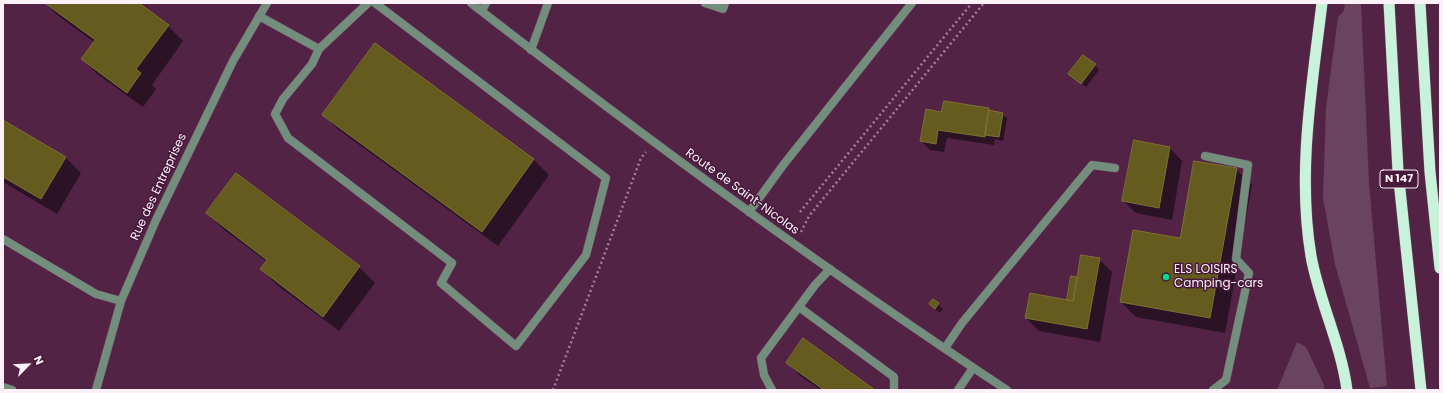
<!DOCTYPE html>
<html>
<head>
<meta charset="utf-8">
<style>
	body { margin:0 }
	#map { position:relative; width:1443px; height:393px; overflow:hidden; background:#522345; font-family:Poppins,sans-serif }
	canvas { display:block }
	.frame { position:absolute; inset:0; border:4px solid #fdf1f9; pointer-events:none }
	.north { position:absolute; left:8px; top:345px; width:40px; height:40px; -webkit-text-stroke:3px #46183a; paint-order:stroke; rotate:66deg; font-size:11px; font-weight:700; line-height:16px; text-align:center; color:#fdf1f9 }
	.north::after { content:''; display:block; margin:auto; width:14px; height:18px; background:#fdf1f9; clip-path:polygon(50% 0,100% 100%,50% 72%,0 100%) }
</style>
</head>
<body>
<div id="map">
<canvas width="1443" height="393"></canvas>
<div class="frame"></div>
<div class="north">N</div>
</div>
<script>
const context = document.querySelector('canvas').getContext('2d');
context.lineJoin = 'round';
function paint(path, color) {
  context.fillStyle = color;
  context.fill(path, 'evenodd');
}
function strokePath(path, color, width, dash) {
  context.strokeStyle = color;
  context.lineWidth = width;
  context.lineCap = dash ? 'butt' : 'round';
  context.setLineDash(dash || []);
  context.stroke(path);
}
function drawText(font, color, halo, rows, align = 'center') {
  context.font = font + ' Poppins,sans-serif';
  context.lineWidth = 3;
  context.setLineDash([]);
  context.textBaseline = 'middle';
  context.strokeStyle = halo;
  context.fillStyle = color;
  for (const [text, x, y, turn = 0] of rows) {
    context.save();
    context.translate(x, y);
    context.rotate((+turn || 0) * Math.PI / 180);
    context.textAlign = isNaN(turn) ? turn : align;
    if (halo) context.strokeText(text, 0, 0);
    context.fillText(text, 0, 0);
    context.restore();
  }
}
paint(new Path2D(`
	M1345,3H1361L1369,183L1387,386L1370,388L1335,264L1323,198L1326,108L1338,17L1344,11Z
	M1297,342L1306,347L1324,385V390H1277Z`), '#6a445e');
paint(new Path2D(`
	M45,3H137L168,26L183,41L152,85L156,89L143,107L97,74L82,59L94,42L57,15Z
	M375,44L534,160L549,175L498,246L339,130L323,115Z
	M1095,65L1099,70L1086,87L1074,78Z
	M944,102L989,109L992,112L1002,114L1007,118L1003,141L995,139L994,145L947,138L944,152L930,150L921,141L942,113Z
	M3,121L66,158L81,173L57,214L3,182Z
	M1170,148L1182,161L1172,220L1136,213L1123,201Z
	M1236,169L1252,185L1225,333L1136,317L1121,302L1181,240Z
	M236,174L359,267L375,283L339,331L277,285L261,269L267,262L222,228L207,213Z
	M1099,259L1112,272L1100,342L1039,331L1026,318L1070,302L1076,278L1077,280Z
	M933,300L943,309L940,313L935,309Z
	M788,363L873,390H821L800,376Z`), '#0007');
const building = new Path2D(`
	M45,3H139L169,25L136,69L141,73L127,93L81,59L95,40Z
	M375,43L534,159L482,232L322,115Z
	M1083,55L1096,64L1081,84L1068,74Z
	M944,101L989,108L985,137L938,130L936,144L920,141L926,109L941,112Z
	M989,110L1003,113L999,137L985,135Z
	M3,120L66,157L41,199L3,177Z
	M1134,140L1170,147L1159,208L1122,201Z
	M1194,161L1237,168L1210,318L1120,302L1133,230L1180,238Z
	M236,173L360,266L323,317L260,269L267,260L206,213Z
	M1081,255L1100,258L1087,329L1025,318L1030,293L1073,301Z
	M1071,276L1077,277L1073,301L1067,300Z
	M933,299L939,303L935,309L929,304Z
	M803,338L875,390H824L786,363Z`);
paint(building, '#665b1e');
strokePath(building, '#7d7132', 1);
const service = new Path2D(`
	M368,3L319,49L312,64L283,99L275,114L288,138L452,263L441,283L516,346L586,255L606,178L375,3
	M705,3L723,9L725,3
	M482,11L486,3
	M259,16L319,49
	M531,50L548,3
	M1205,156L1248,165L1236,259L1249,273L1226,380L1213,390
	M749,212L784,164L912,3
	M3,239L96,294L121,301
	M799,307L894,377V390
	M945,348L962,323L1092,165L1115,168
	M3,387L12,390
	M772,390L764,375L761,358L815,285L830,269`);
const minor = new Path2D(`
	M471,3C645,138 823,269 1007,390
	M96,390L121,301L156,220L233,61L267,3
	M958,390L973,368`);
const trunk = new Path2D(`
	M1322,3C1312,86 1297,172 1311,256C1319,301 1341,344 1347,390
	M1389,3L1398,171L1421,390
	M1420,3L1430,172L1440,268`);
strokePath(service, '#6d4462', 9);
strokePath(minor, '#6d4462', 9);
strokePath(trunk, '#6d4462', 12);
strokePath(new Path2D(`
	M800,212L972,3
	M801,232L809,216L984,3
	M553,390L641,158L646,152`), '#9f8096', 2.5, [2, 3]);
strokePath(service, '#748e7e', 8);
strokePath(minor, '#748e7e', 8);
strokePath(trunk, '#c9f2da', 11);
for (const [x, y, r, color] of [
	[1166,277,4,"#00d98c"]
]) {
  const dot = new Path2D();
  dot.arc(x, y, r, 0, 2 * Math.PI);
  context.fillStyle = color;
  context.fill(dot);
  strokePath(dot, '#46183a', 1.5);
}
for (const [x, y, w] of [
	[1399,179,38]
]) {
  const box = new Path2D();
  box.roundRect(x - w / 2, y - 9, w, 18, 3);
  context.fillStyle = '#46183a';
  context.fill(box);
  strokePath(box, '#fdf1f9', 1);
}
drawText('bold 11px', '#fdf1f9', null, [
	["N 147",1399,179]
]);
drawText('12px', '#fdf1f9', '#46183a', [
	["Rue des Entreprises",159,187,-65],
	["Route de Saint-Nicolas",742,192,36]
]);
drawText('12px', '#fdf1f9', '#46183a', [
	["ELS LOISIRS",1174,270],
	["Camping-cars",1174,284]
], 'left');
</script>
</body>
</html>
